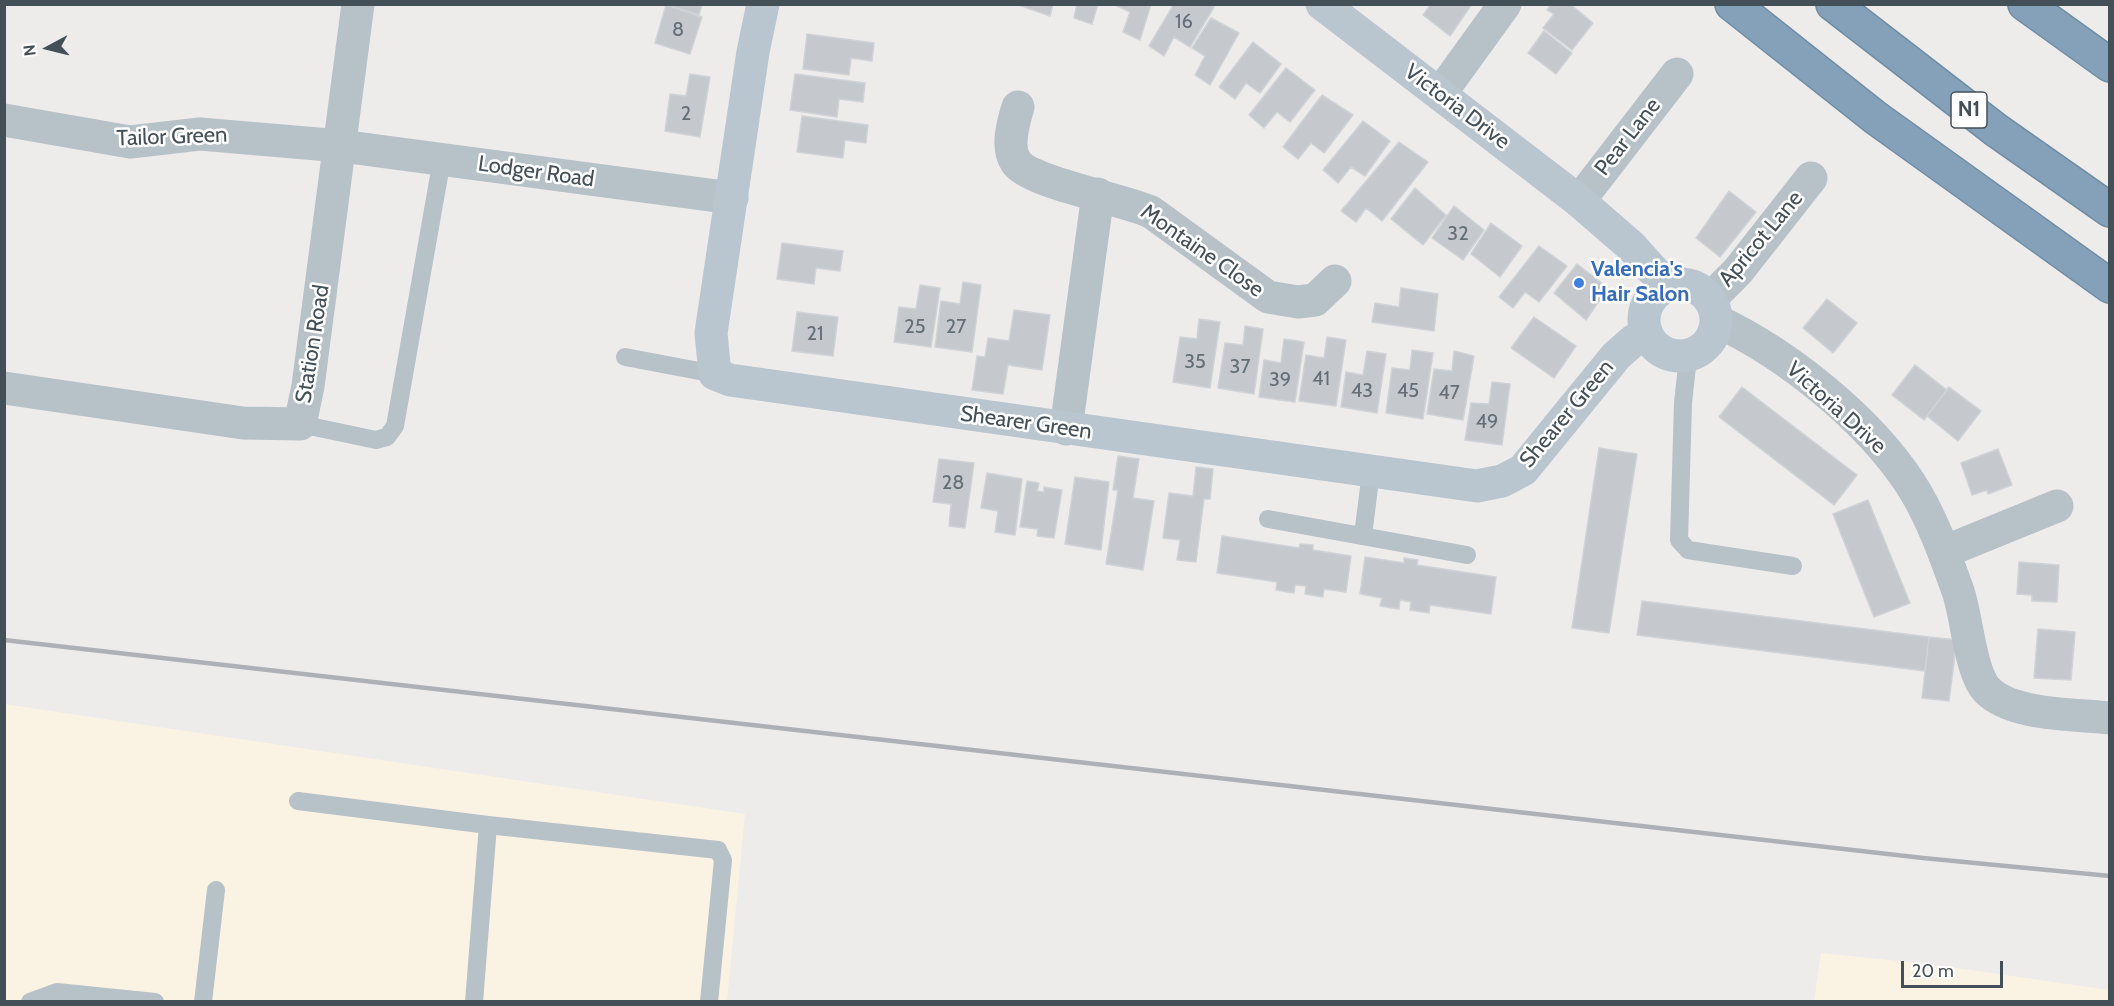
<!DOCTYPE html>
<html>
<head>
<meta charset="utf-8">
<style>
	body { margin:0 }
	#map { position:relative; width:2114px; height:1006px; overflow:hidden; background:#eeebeb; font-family:Cabin,sans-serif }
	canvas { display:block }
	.frame { position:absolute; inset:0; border:6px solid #445058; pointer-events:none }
	.north { position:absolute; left:18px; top:18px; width:60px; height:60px; -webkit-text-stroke:4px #fff; paint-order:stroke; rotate:263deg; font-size:16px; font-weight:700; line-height:24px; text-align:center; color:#445058 }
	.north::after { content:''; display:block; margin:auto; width:21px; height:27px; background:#445058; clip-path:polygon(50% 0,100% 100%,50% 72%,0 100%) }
	.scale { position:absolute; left:1901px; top:961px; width:102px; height:27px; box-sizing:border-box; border:3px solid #445058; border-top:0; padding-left:8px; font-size:18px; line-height:21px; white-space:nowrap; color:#445058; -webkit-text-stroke:4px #fff; paint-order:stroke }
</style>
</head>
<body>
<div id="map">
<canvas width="2114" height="1006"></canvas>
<div class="frame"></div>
<div class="north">N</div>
<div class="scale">20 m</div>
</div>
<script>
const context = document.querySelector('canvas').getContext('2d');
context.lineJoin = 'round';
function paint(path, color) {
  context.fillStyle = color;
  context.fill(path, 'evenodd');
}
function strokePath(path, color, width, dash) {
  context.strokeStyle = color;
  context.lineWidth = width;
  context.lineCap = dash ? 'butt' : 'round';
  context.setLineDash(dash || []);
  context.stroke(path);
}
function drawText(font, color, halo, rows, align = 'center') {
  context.font = font + ' Cabin,sans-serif';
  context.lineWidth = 5;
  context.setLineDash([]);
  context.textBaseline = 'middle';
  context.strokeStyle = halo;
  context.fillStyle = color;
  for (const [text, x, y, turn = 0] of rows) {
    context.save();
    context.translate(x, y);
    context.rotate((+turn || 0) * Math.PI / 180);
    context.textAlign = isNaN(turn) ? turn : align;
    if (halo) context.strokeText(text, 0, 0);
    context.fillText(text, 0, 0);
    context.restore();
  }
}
paint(new Path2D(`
	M4,704L745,814L727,1001H5Z
	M1821,953L1929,964L2109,990V1001H1814Z`), '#faf2e3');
const building = new Path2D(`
	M665,4H702L699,15Z
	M1016,4H1053L1050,16Z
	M1077,4H1098L1092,24L1074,18Z
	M1151,4L1140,40L1123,32L1130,12L1113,4Z
	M1174,4H1209L1214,7L1190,47L1174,37L1164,56L1149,46Z
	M1431,4H1472L1450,36L1423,15Z
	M1551,4H1570L1593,23L1572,50L1543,28L1554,14L1547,10Z
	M666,5L702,17L690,54L655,43Z
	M1211,18L1239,33L1210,85L1195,75L1205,56L1192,48Z
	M1544,31L1572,53L1556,74L1528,53Z
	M807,34L874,43L872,61L851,58L849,75L803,69Z
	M1253,42L1281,64L1260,93L1246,83L1235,99L1219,87Z
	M1286,68L1315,90L1290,122L1277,112L1264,128L1249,115Z
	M690,74L710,77L700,137L665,131L670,94L686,96Z
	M795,74L865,83L863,102L839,99L837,117L790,110Z
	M1322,95L1353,115L1324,153L1311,143L1298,159L1283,147Z
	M802,116L868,125L866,143L845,140L843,158L797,152Z
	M1363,121L1390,141L1365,176L1351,167L1338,183L1323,170Z
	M1399,142L1428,162L1382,221L1366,208L1356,222L1341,211Z
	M1415,188L1446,215L1423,245L1391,219Z
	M1729,191L1756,212L1720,257L1696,238Z
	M1454,206L1484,230L1463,260L1432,238Z
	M1491,223L1522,246L1500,277L1471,254Z
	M782,243L843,251L840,271L816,268L814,284L777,279Z
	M1539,246L1567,266L1539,302L1525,292L1513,308L1499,297Z
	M1577,264L1608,288L1586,320L1554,293Z
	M963,282L981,285L972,352L935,347L941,301L960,304Z
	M920,285L940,288L931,347L894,342L899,307L916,309Z
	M1401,288L1438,294L1434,331L1372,322L1375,303L1399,307Z
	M1827,299L1857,323L1833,353L1803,328Z
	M1014,310L1050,315L1042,370L1008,365L1003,394L972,390L977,356L985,357L988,338L1009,341Z
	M797,312L838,317L833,356L792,351Z
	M1534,317L1576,346L1554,378L1511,348Z
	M1199,319L1220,322L1210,388L1173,382L1180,337L1197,339Z
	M1245,326L1263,329L1254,394L1218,388L1225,343L1243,345Z
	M1327,337L1346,340L1336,406L1299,401L1306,355L1324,358Z
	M1284,339L1304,342L1295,402L1259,397L1264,360L1281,363Z
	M1412,350L1433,353L1423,419L1386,413L1392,368L1410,370Z
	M1367,351L1386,354L1377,413L1341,407L1346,372L1363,375Z
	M1454,351L1474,356L1463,420L1427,414L1434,369L1452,371Z
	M1915,365L1947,390L1924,420L1892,395Z
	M1492,382L1510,384L1502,445L1465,440L1471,403L1489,404Z
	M1742,387L1857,475L1834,505L1719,417Z
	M1949,387L1981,411L1958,441L1927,416Z
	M1599,448L1637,454L1609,633L1572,628Z
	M1998,449L2012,485L1988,494L1987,490L1972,495L1961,463Z
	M1118,456L1139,459L1133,498L1154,501L1143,570L1106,564L1118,490H1113Z
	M939,459L974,463L965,528L949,526L951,504L933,502Z
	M1196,467L1213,469L1210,499H1204L1196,562L1177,560L1180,540L1163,538L1169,493L1193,496Z
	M987,473L1022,479L1015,535L995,532L998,511L981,508Z
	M1075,477L1109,482L1101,550L1065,544Z
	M1027,481L1039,483L1037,491L1044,492V487L1062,490L1054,538L1037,536L1038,529L1020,527Z
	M1868,500L1910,603L1874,617L1833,514Z
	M1222,536L1299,548L1300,544L1313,545V550L1351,556L1346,592L1324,589L1323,597L1305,594L1306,586L1295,585L1294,593L1276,590L1277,582L1217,573Z
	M1365,557L1404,563V558L1418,560L1417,565L1496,577L1491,614L1430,605L1429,613L1410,610L1411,602L1400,600L1399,609L1380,606L1382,598L1360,594Z
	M2019,562L2059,565L2057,602L2032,601V595L2017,594Z
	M1642,601L1929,637L1925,671L1637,635Z
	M2038,629L2075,632L2071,680L2034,678Z
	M1929,637L1957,640L1949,701L1922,698Z`);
paint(building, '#c5c9ce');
strokePath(building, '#cfd2d7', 1.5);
const highway = new Path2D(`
	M1732,4L1876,118L2110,286
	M1833,4L1996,130L2110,210
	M2025,4L2110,65`);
strokePath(highway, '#6f8ca5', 36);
strokePath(new Path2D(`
	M625,357L715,374
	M1688,357L1683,403L1679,540L1688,550L1793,566
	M300,424L376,440L387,437L395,426L442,159
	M1268,519L1467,555
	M1363,535L1371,472
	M298,801L488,825L718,850L723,860L709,1002
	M30,1002L57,992L155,1002
	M203,1002L216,890
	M474,1002L488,825`), '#b7c1c8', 18);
strokePath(new Path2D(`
	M1440,94L1505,4
	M1018,107C1013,123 1006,147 1016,162C1030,183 1123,199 1151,212L1268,297L1298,302L1315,300L1335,281
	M4,120L130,142L200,134L341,146L732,198
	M1579,201L1677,74
	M1710,299L1738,271L1811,178
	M1717,321C1787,354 1867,418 1910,483C1931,515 1945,555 1958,591C1967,617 1970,672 1987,690C2012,716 2076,714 2110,718
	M4,388L243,423L300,424L308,386L358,4
	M1066,429L1098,194
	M1944,552L2057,506`), '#b7c1c8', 33);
strokePath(new Path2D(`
	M763,4L753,52L711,333L715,374L730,380L1477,486L1502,481L1523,470L1616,356L1633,341L1647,335
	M1322,4L1579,201L1631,246L1667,286
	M1644 320a36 36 0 1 1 72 0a36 36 0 1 1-72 0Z`), '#b9c5cf', 33);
strokePath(highway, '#84a1b9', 33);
strokePath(new Path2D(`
	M4,640L1923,858L2110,876`), '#adb1b6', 4.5);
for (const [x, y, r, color] of [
	[1579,283,6,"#3f7fe0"]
]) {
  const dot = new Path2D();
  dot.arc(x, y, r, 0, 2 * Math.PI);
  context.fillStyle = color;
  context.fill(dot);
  strokePath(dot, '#fff', 2);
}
drawText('20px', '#646e76', null, [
	["16",1184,22],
	["8",678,30],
	["2",686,114],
	["32",1458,234],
	["25",915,327],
	["27",956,327],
	["21",815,334],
	["35",1195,362],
	["37",1240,367],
	["41",1321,379],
	["39",1280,380],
	["43",1362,391],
	["45",1408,391],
	["47",1449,393],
	["49",1487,422],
	["28",953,483]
]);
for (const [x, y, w] of [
	[1969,110,36]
]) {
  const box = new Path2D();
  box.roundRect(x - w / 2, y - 18, w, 36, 4.5);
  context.fillStyle = '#fff';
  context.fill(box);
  strokePath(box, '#445058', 1.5);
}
drawText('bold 21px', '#445058', null, [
	["N1",1969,110]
]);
drawText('22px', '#445058', '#fff', [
	["Victoria Drive",1457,107,37],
	["Tailor Green",172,137,-2],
	["Pear Lane",1628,137,-52],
	["Lodger Road",536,172,8],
	["Apricot Lane",1761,239,-50],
	["Montaine Close",1202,251,35],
	["Station Road",313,344,-81],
	["Victoria Drive",1836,408,42],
	["Shearer Green",1567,414,-50],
	["Shearer Green",1026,423,8]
]);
drawText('bold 22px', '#366cbe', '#fff', [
	["Valencia's",1591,270],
	["Hair Salon",1591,295]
], 'left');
</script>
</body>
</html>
